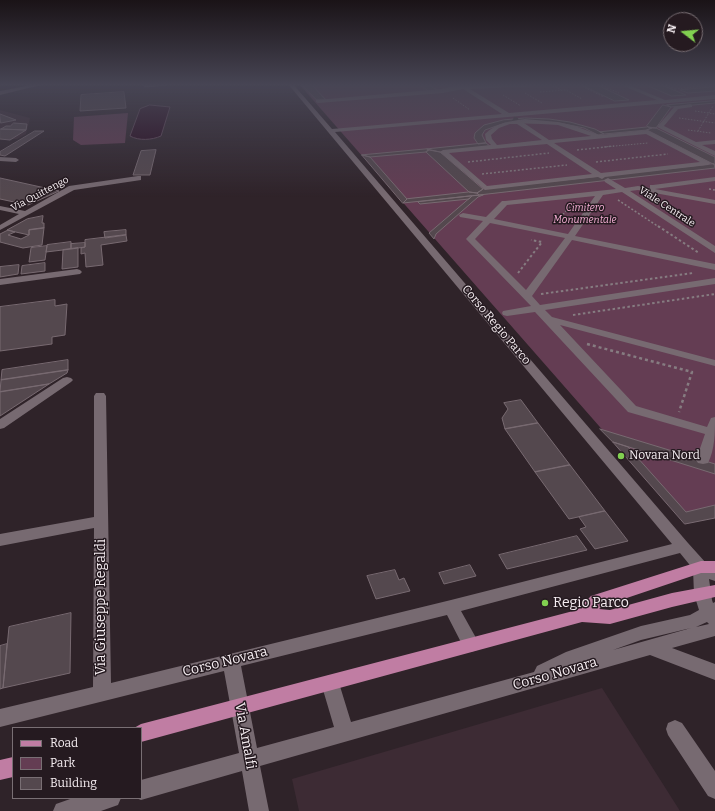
<!DOCTYPE html>
<html>
<head>
<meta charset="utf-8">
<style>
	body { margin:0 }
	#map { position:relative; width:715px; height:811px; overflow:hidden; background:#2f2329; font-family:Bitter,serif }
	canvas { display:block }
	.legend { position:absolute; left:12px; top:727px; width:130px; height:72px; box-sizing:border-box; background:#251a20; border:1px solid #796f74; margin:0; padding:5px 7px; list-style:none; font-size:12px; color:#f6eef2 }
	.legend li { display:flex; align-items:center; gap:8px; height:20px }
	.legend b { width:20px; border:1px solid #796f74 }
	.north { position:absolute; left:663px; top:12px; width:40px; height:40px; box-sizing:border-box; background:#251a20; border:1px solid #796f74; border-radius:50%; rotate:286deg; font-size:11px; font-weight:700; line-height:16px; text-align:center; color:#f6eef2 }
	.north::after { content:''; display:block; margin:auto; width:14px; height:18px; background:#81d050; clip-path:polygon(50% 0,100% 100%,50% 72%,0 100%) }
</style>
</head>
<body>
<div id="map">
<canvas width="715" height="811"></canvas>
<ul class="legend">
<li><b style="height:5px;background:#c07da3"></b>Road</li>
<li><b style="height:11px;background:#643d53"></b>Park</li>
<li><b style="height:11px;background:#54484e"></b>Building</li>
</ul>
<div class="north">N</div>
</div>
<script>
const context = document.querySelector('canvas').getContext('2d');
context.lineJoin = 'round';
function paint(path, color) {
  context.fillStyle = color;
  context.fill(path, 'evenodd');
}
function strokePath(path, color, width, dash) {
  context.strokeStyle = color;
  context.lineWidth = width;
  context.lineCap = dash ? 'butt' : 'round';
  context.setLineDash(dash || []);
  context.stroke(path);
}
function drawText(font, color, halo, rows, align = 'center') {
  context.font = font + ' Bitter,serif';
  context.lineWidth = 3;
  context.setLineDash([]);
  context.textBaseline = 'middle';
  context.strokeStyle = halo;
  context.fillStyle = color;
  for (const [text, x, y, turn = 0] of rows) {
    context.save();
    context.translate(x, y);
    context.rotate((+turn || 0) * Math.PI / 180);
    context.textAlign = isNaN(turn) ? turn : align;
    if (halo) context.strokeText(text, 0, 0);
    context.fillText(text, 0, 0);
    context.restore();
  }
}
paint(new Path2D(`
	M0,110L30,118L26,134L17,139H0Z
	M602,688L680,811H299L292,779Z`), '#3d2b34');
paint(new Path2D(`
	M299,84H715V518L685,524Z
	M128,113L125,143L81,145L73,140L74,117Z`), '#643d53');
const water = new Path2D(`
	M150,105L170,107L161,136C152,140 139,141 130,136L140,109Z`);
paint(water, '#26041a');
strokePath(water, '#644a5b', 1);
const building = new Path2D(`
	M144,84H165L166,85L145,87Z
	M301,84H311L326,100H317Z
	M419,84H428L438,91L430,92Z
	M580,84H595L629,100L615,101Z
	M644,84H659L686,95L672,96Z
	M715,87V91L688,93L680,90Z
	M124,92L126,108L80,111L81,95Z
	M715,101V103L671,107L667,105Z
	M663,105L671,107L656,128L648,127L647,126Z
	M0,114L16,120L1,123Z
	M525,118L549,119L570,122L595,129L604,134L598,135L584,128L559,123H505L485,130L482,135L486,143L478,144L474,138L475,133L484,125L503,120Z
	M14,123L27,124L26,130L1,129L6,126H10Z
	M648,127L652,128L647,130L604,134L600,132Z
	M652,128H656L715,157V165L647,130Z
	M0,129H1L26,130L10,140L0,139Z
	M35,131H44L5,156L0,155V152Z
	M486,143L490,146L440,152L427,149Z
	M427,149L429,150L426,152L370,157L362,155Z
	M156,150L150,175H133L141,151Z
	M429,150L440,152L483,189L477,193L469,192L426,152Z
	M362,155L370,157L407,199L403,203Z
	M714,164L715,168L479,195L477,193L483,189Z
	M0,178L59,191L28,205L0,199Z
	M469,192L477,193L479,195L403,203L407,199Z
	M483,195L478,197L436,234L434,239L429,233L472,196Z
	M472,196L469,199L420,204L418,202Z
	M43,216L42,223H44V228L29,230V235L7,230L27,219Z
	M44,228L42,245L23,248L0,242V234L8,230L15,232L8,235L21,239L29,235V230Z
	M126,230V235L105,238L104,232Z
	M126,235L127,241L101,245L103,265L86,267L85,253L81,254V248L85,247V240Z
	M71,242V249L46,252L47,245Z
	M85,243V247L71,249V244Z
	M47,246L45,260L29,262L31,248Z
	M78,248V267L62,269L63,250Z
	M45,263V271L21,274L22,266Z
	M19,265L18,274L0,277V267Z
	M55,300V306L67,304L65,335L52,337V344L0,351V307Z
	M68,360V370L1,380L2,370Z
	M68,370L67,373L49,384L0,392L1,380Z
	M49,384L0,416V392Z
	M521,400L538,423L505,429L502,418L508,409L504,403Z
	M538,423L570,465L535,472L505,429Z
	M600,429L715,464V474L613,442Z
	M613,442L628,447L686,512L715,505V518L685,524Z
	M570,465L605,511L569,519L535,472Z
	M605,511L628,541L595,549L580,529L586,527L579,517Z
	M577,536L587,550L507,569L499,555Z
	M470,565L476,576L444,584L439,573Z
	M395,570L399,580L404,578L410,591L376,599L367,576Z
	M71,613L70,673L3,688L9,627Z
	M7,644L3,688L0,689V646Z`);
paint(building, '#54484e');
strokePath(building, '#786a71', 1);
strokePath(new Path2D(`
	M513,119L517,121`), '#4d4147', 6, [6, 3]);
strokePath(new Path2D(`
	M550,84L561,90
	M577,84L604,97
	M599,84L619,93
	M663,84L675,89
	M675,89L715,85
	M540,92L566,90L582,99
	M525,93L542,103
	M503,95L521,106
	M453,98L470,110
	M695,111L715,114
	M679,118L715,123
	M688,130L711,133
	M698,131L713,106
	M604,147L648,143`), '#867c81', 1, [1.5, 1.5]);
strokePath(new Path2D(`
	M577,150L614,146
	M468,162L549,153
	M596,162L668,154
	M482,174L567,165
	M709,189L715,190
	M618,200L659,227
	M555,224L572,204`), '#867c81', 1.5, [2, 2]);
strokePath(new Path2D(`
	M658,226L699,253
	M518,273L542,242L531,240
	M541,294L693,273
	M573,315L715,294`), '#867c81', 2, [2.5, 2.5]);
strokePath(new Path2D(`
	M587,344L692,372L679,412`), '#867c81', 2.5, [3, 3]);
paint(new Path2D(`
	M37,84H45L0,95V91Z
	M288,84H293L332,129L502,114L463,89L443,93L318,103L316,102V100L442,89L462,84L483,86L538,84L536,86L470,89L509,113L657,100L621,85V84H626L665,100L715,95V99L335,132L688,543L706,563L715,568V581L709,579L712,600L713,603L715,602V636L672,648L715,664V680L650,655L260,766L269,811H249L242,771L141,800L136,798H141V780L239,753L224,671L0,727V709L93,687L94,528L0,546V534L94,517V396L96,393H104L106,396L111,683L451,600L672,544ZM680,553L693,569L694,594L699,610L690,615L641,626L566,652L537,666L534,672L351,722L339,683L336,677L330,675L324,677L321,683L334,727L257,748L241,666L447,615L465,650L471,652L477,650L480,645L461,611ZM707,622L709,624L696,627ZM691,628L613,650L641,640Z
	M690,104L692,105V107L678,109L664,126L696,142L715,140V144L702,145L715,151V156L657,127L674,107Z
	M525,119L558,122L575,126L599,135L647,130L711,163L708,165L605,177L602,179L598,177L485,190L440,152L443,150L491,145L486,140L485,134C496,123 510,121 525,119ZM524,123L558,125L591,136L549,140ZM510,124H517L542,140L497,145L492,139L491,135L499,128ZM646,134L700,162L601,173L554,143ZM547,144L592,174L487,186L449,153Z
	M0,157L16,158L19,160L16,162L0,161Z
	M138,176H141V180L74,190L0,230V225L19,214L0,210V206L25,211L69,186Z
	M715,177V181L655,189L715,200V204L638,190L630,191L715,246V253L622,192L603,195L575,236L715,264V270L572,240L532,296L540,305L715,278V284L545,310L552,317L715,360V366L560,325L636,406L707,427L711,418L715,417C715,433 715,449 708,463L703,464L698,463L696,460L705,434L628,412L535,312L507,316L503,315L502,313L503,311L531,306L466,239L483,221L460,217L459,215L463,213L486,217L502,201H505L616,189L605,182L604,180L608,178L625,188L638,186L650,188V185H653ZM595,196L568,234L494,219L507,205ZM490,223L565,238L526,290L475,239Z
	M77,269L80,270L82,272L80,274L0,285V279Z
	M67,377L71,378L73,380L71,382L4,428L0,429V419L63,378Z
	M675,720L682,723L715,771V799L708,796L668,735L666,729L668,723Z
	M73,798H121L118,805L101,811H53L56,804Z`), '#776a71');
paint(new Path2D(`
	M701,561H715V573H701L603,606L599,609L610,610L672,593L715,585V597L672,607L610,624L582,622L141,742V728H134L141,724L577,610L591,596Z
	M13,757V777L0,780V760Z`), '#c07da3');
const sky = context.createLinearGradient(0, 0, 0, 197);
sky.addColorStop(0, '#1a1317');
sky.addColorStop(0.43, '#474554');
sky.addColorStop(1, '#47455400');
context.fillStyle = sky;
context.fillRect(0, 0, 715, 197);
for (const [x, y, r, color] of [
	[621,456,4,"#81d050"],
	[545,603,4,"#81d050"]
]) {
  const dot = new Path2D();
  dot.arc(x, y, r, 0, 2 * Math.PI);
  context.fillStyle = color;
  context.fill(dot);
  strokePath(dot, '#251a20', 1.5);
}
drawText('10px', '#f6eef2', '#251a20', [
	["Via Quittengo",40,194,-28],
	["Viale Centrale",667,207,33]
]);
drawText('italic 10px', '#f7b1d7', '#251a20', [
	["Cimitero",585,208],
	["Monumentale",585,220]
]);
drawText('12px', '#f6eef2', '#251a20', [
	["Corso Regio Parco",496,325,50]
]);
drawText('12px', '#f6eef2', '#251a20', [
	["Novara Nord",629,456]
], 'left');
drawText('14px', '#f6eef2', '#251a20', [
	["Regio Parco",553,603]
], 'left');
drawText('14px', '#f6eef2', '#251a20', [
	["Via Giuseppe Regaldi",101,607,-90],
	["Corso Novara",225,662,-14],
	["Corso Novara",555,674,-16],
	["Via Amalfi",245,736,80]
]);
</script>
</body>
</html>
